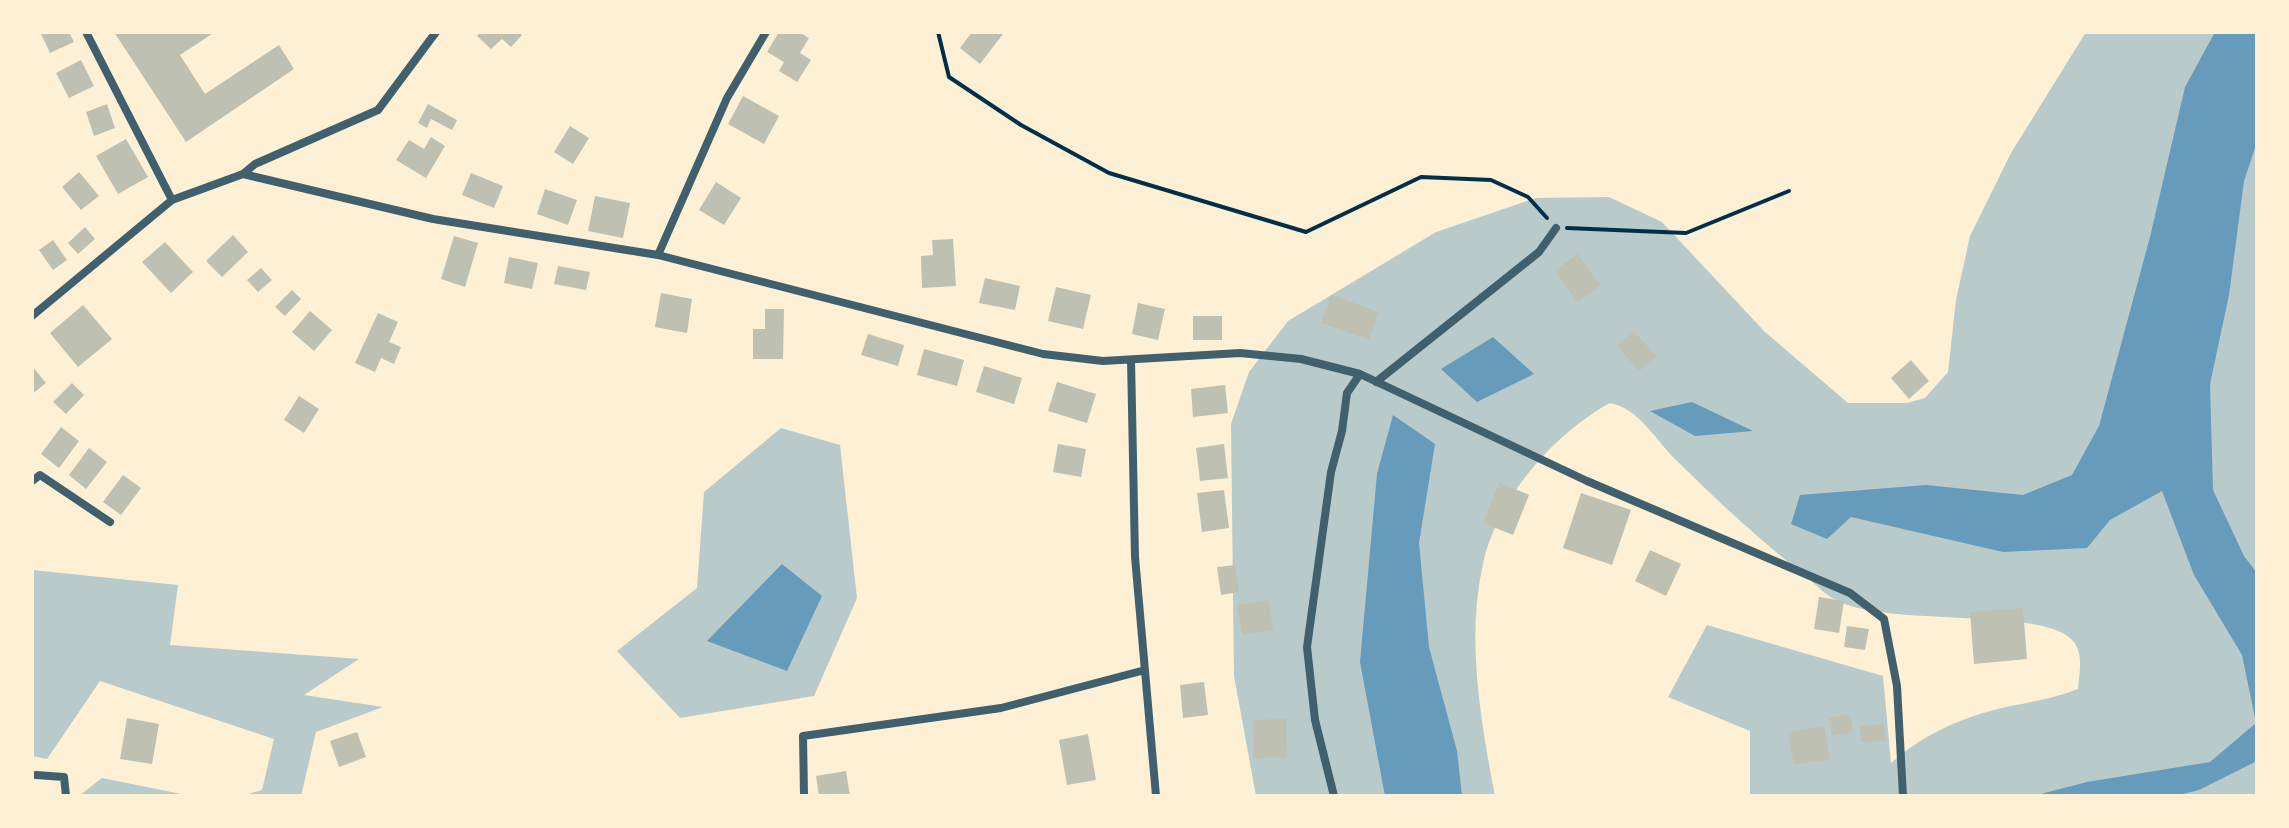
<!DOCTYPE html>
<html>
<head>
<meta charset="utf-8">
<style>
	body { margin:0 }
	#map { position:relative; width:2289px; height:828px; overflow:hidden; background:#fdf0d5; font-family:Literata,serif }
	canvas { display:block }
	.frame { position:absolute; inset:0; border:34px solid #fdf0d5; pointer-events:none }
</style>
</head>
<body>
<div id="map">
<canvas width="2289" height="828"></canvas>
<div class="frame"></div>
</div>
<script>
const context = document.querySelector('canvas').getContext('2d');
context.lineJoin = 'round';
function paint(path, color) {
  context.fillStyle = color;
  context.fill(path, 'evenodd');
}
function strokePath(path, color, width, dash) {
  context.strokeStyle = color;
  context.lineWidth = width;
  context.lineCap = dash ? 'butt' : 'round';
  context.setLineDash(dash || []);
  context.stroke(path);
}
paint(new Path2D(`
	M2086,32H2257V796H1750V731L1668,697L1707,625L1883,676L1891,763C1913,743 1942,727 1971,717C2006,704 2043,703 2078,689C2079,674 2084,656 2074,642C2047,606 1893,628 1838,601C1826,596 1815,584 1805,575C1760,541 1718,501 1677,461C1657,442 1639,408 1610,403C1552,435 1498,498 1483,564C1466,639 1481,722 1495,796H1256L1234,676L1231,424L1249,372L1288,321L1436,232L1536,198L1609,197L1662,222L1765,332L1848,403H1907L1925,398L1948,372L1956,300L1970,236L2011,153Z
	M781,428L840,445L857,598L814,696L680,718L617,651L697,588L704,492Z
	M32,570L178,585L170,645L359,659L304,695L383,707L316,732L301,796H241L262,790L274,739L100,681L47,759L32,756Z
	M102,778L191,796L80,795Z`), '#b9caca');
paint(new Path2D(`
	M2215,32H2257V142L2244,181L2229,295L2210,384L2213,490L2244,556L2257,573V761L2199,790L2175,796H2033L2087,782L2210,762L2256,723L2242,655L2194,575L2162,491L2110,520L2087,548L2003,552L1851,517L1827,539L1791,524L1800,495L1926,485L2023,495L2072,475L2099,426L2150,237L2185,87Z
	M1493,337L1534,374L1477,402L1441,369Z
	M1692,402L1753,431L1695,436L1650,411Z
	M1393,415L1435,444L1419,543L1429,647L1457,751L1462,796H1385L1360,662L1377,474Z
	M782,564L822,596L787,671L707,641Z`), '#669bbc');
paint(new Path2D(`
	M40,32H69L74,42L50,53Z
	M114,32H215L180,55L205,94L279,45L294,69L186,142Z
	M480,32H518L522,35L511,47L502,39L491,49L477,36Z
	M779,32H799L809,38L800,53L811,60L797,82L779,71L784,62L767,52Z
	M972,32L1003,34L980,64L960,48Z
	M81,60L94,86L69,98L56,73Z
	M743,96L779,116L764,144L728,124Z
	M107,104L115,128L94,136L86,112Z
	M428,104L457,120L452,130L431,119L427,128L418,123Z
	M570,126L589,138L573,164L554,152Z
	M431,137L445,146L426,178L396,160L409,140L424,149Z
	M126,139L148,177L118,194L96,156Z
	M79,172L99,196L81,210L62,187Z
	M471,173L503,186L494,208L462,195Z
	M716,182L741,198L724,225L699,210Z
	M545,189L577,200L568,225L537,214Z
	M595,196L630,203L623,238L588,231Z
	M85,227L95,239L78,254L68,243Z
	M233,235L248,252L222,277L206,261Z
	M454,236L478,243L465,287L441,279Z
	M953,239L956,286L922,288L921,256L933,255L932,240Z
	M53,240L67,260L53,270L39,250Z
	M165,242L193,272L171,293L142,262Z
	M1577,254L1600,285L1578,302L1555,271Z
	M509,257L538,263L532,289L504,283Z
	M558,266L590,272L586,290L554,284Z
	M261,268L272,280L258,292L247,280Z
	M985,278L1020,286L1015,310L979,303Z
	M1056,287L1091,295L1083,329L1048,321Z
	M292,290L301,299L285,316L275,307Z
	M661,293L692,299L687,333L655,327Z
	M1331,295L1379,312L1369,340L1321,323Z
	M1138,303L1165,309L1158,340L1132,334Z
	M83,305L112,339L78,367L50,333Z
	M765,309H784L783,359H753V329H765Z
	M310,311L332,330L314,351L292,332Z
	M378,313L398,322L389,342L401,347L394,364L381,358L375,372L355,363Z
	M1193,316H1222V340H1193Z
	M1634,331L1656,356L1639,371L1617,345Z
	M868,334L904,345L898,366L861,355Z
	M924,349L964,360L957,386L917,375Z
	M1911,360L1929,381L1909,399L1891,378Z
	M32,366L46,383L32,394Z
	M984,366L1022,378L1014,404L976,392Z
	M1057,382L1096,394L1087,423L1048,411Z
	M72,383L84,395L66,414L53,402Z
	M1225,385L1228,413L1193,417L1191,389Z
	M299,396L319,409L304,433L284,420Z
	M61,427L79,441L59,468L41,454Z
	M1058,444L1086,449L1081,477L1053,472Z
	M1224,444L1228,478L1200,481L1196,448Z
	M89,448L107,462L86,489L69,475Z
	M123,475L141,488L121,515L103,502Z
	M1499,482L1529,495L1513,535L1483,523Z
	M1224,490L1229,528L1202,532L1197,493Z
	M1581,493L1631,510L1612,565L1563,548Z
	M1650,550L1681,564L1666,596L1635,581Z
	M1235,565L1239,592L1221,595L1217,567Z
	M1819,597L1844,601L1839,633L1814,629Z
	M1268,600L1273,630L1242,635L1237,605Z
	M2023,608L2027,659L1974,664L1970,612Z
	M1847,626L1869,629L1865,650L1844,647Z
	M1204,682L1208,715L1183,718L1180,685Z
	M1850,714L1853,732L1832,736L1829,718Z
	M127,718L159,724L152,764L120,759Z
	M1286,719L1287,757L1254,758L1253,720Z
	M1884,724L1885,741L1861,742L1860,726Z
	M1824,726L1830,759L1794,765L1788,732Z
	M357,732L366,757L339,767L330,741Z
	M1088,734L1096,780L1067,785L1059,740Z
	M846,771L850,796H819L816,776Z`), '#bec0b2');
strokePath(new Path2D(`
	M938,32L949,77L1021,125L1109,173L1306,232L1421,177L1491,180L1528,197L1547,218
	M1567,228L1686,233L1789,191`), '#003049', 4);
strokePath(new Path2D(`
	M86,32L172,200
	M243,174L433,219L658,255L1043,354L1103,361L1240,353L1301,359L1360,374L1587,481L1850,593L1884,619L1897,686L1903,796
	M658,255L727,98L766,32
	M32,316L172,200L243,174L255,164L378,110L436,32
	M1131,360L1135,557L1156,796
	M1376,382L1539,252L1556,228
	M32,481L40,475L110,522
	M36,775L64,777L66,796
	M804,796L803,736L1001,708L1145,670
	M1334,796L1315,720L1307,647L1331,472L1342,431L1347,393L1360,374`), '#3f606c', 8);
</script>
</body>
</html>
